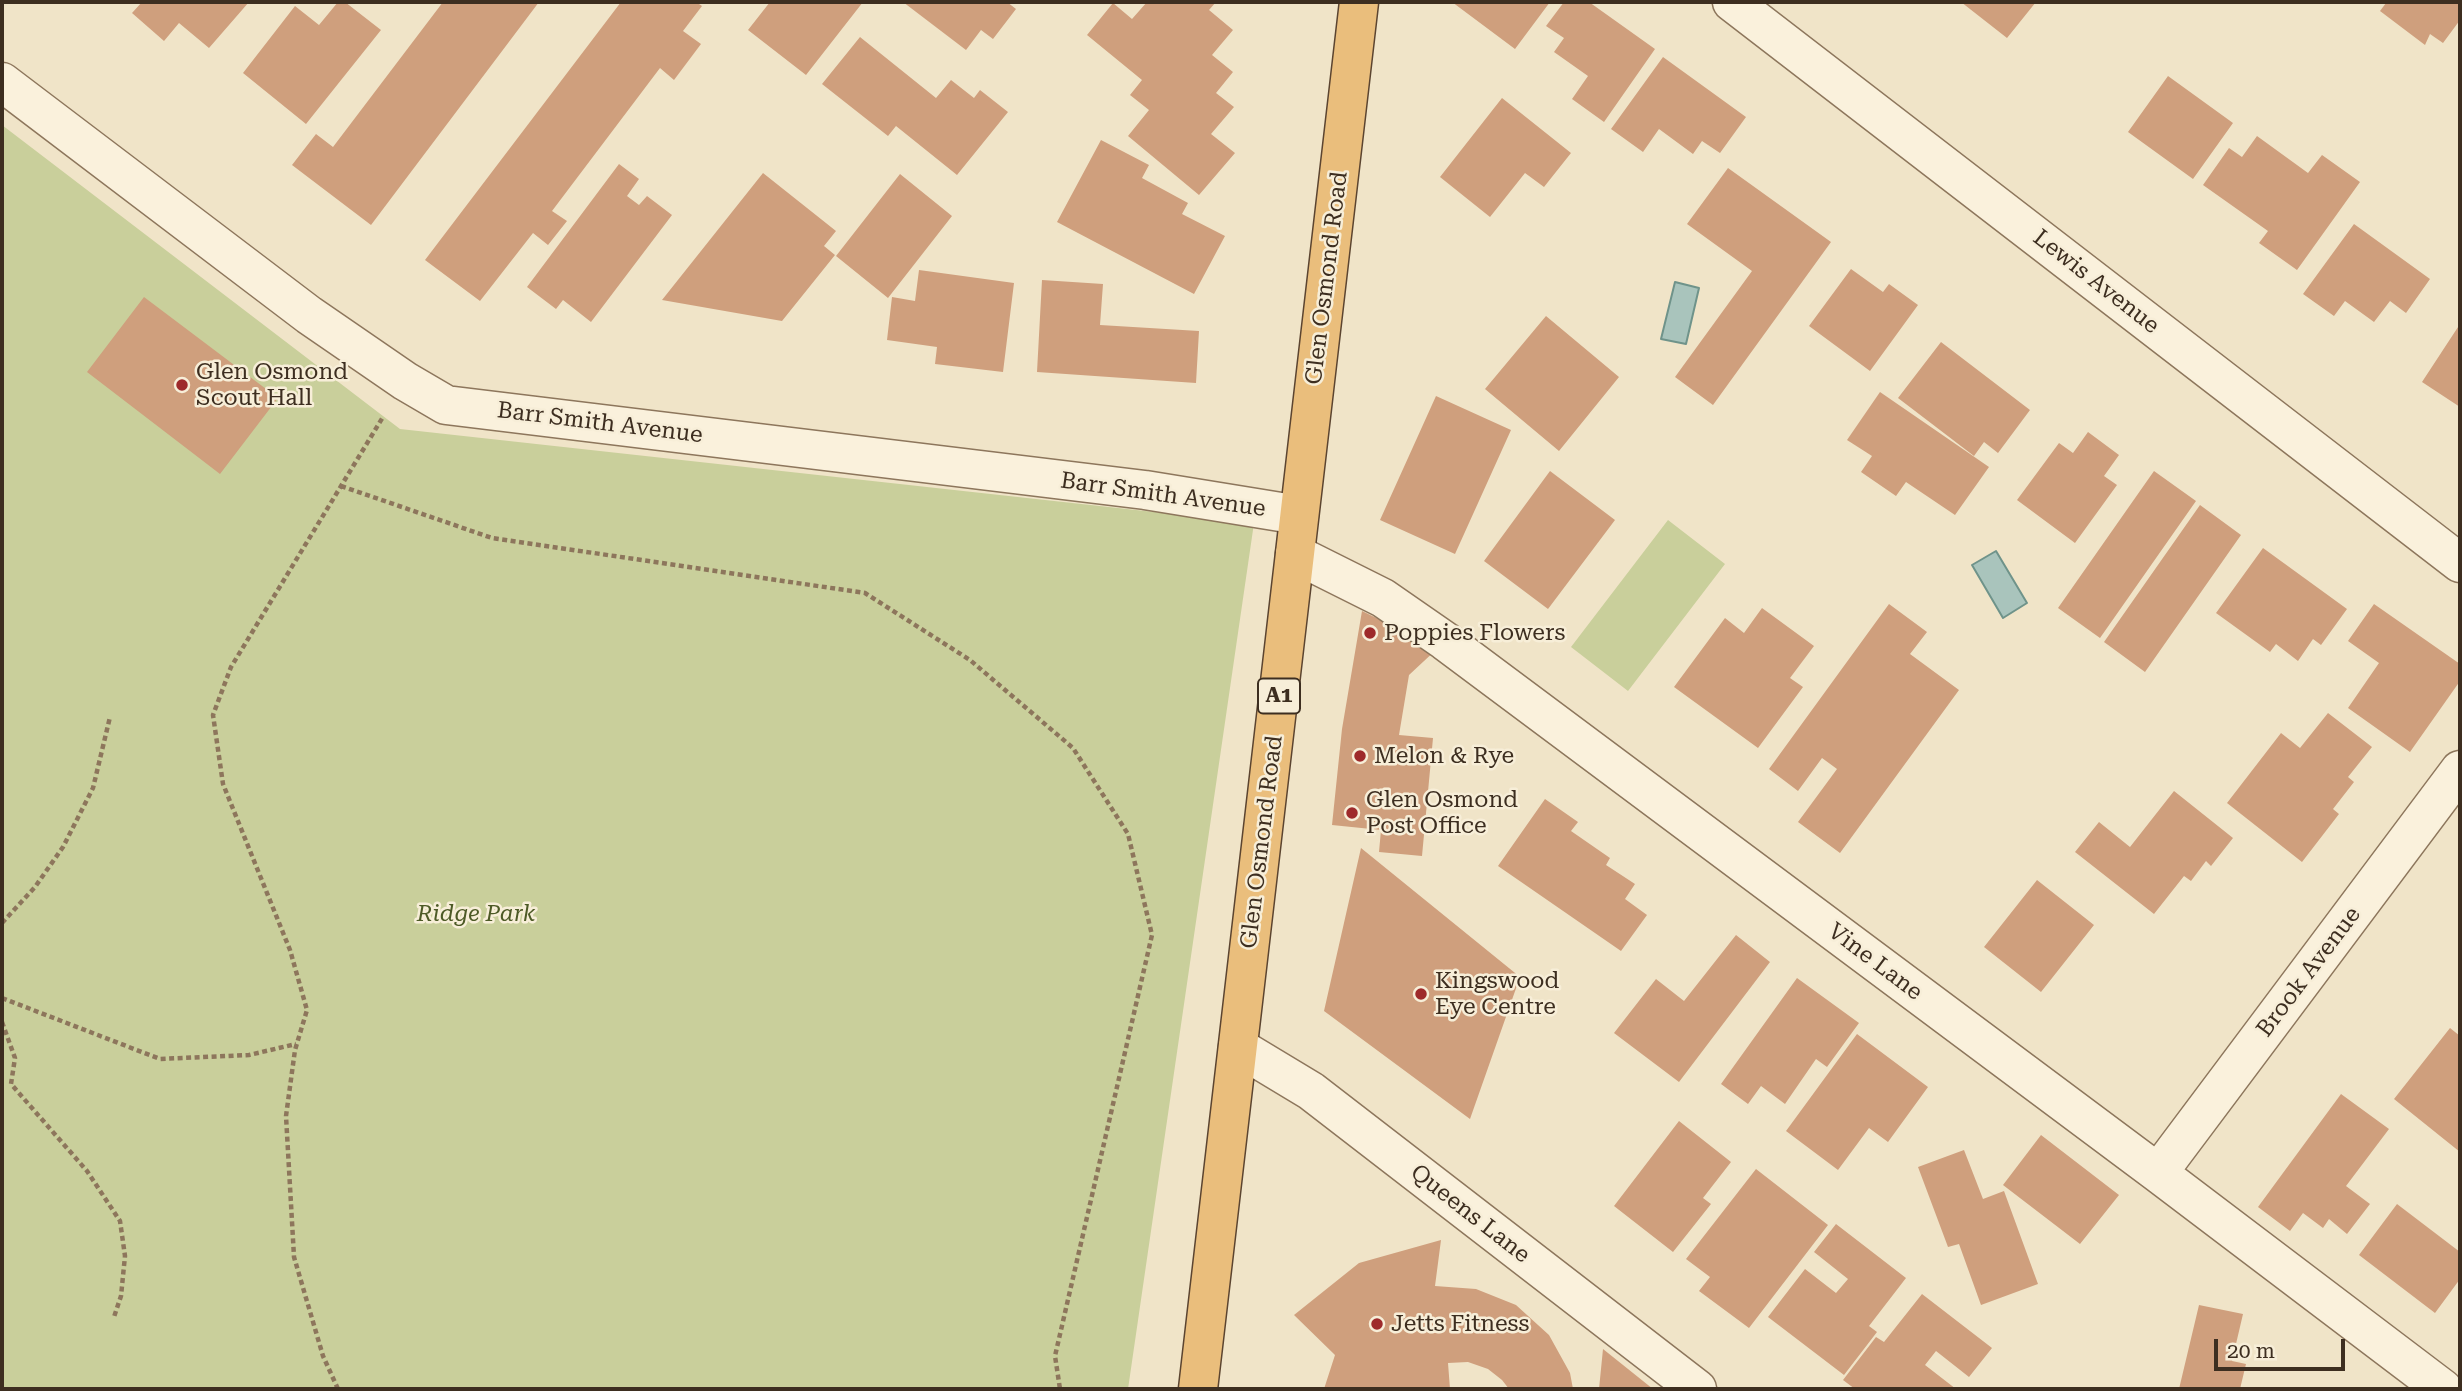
<!DOCTYPE html>
<html>
<head>
<meta charset="utf-8">
<style>
	body { margin:0 }
	#map { position:relative; width:2462px; height:1391px; overflow:hidden; background:#f0e4c8; font-family:"Roboto Serif",serif }
	canvas { display:block }
	.frame { position:absolute; inset:0; border:4px solid #3d2e20; pointer-events:none }
	.scale { position:absolute; left:2214px; top:1339px; width:131px; height:32px; box-sizing:border-box; border:4px solid #3d2e20; border-top:0; padding-left:9px; font-size:21px; line-height:24px; white-space:nowrap; color:#3d2e20; -webkit-text-stroke:5px #f7eed8; paint-order:stroke }
</style>
</head>
<body>
<div id="map">
<canvas width="2462" height="1391"></canvas>
<div class="frame"></div>
<div class="scale">20 m</div>
</div>
<script>
const context = document.querySelector('canvas').getContext('2d');
context.lineJoin = 'round';
function paint(path, color) {
  context.fillStyle = color;
  context.fill(path, 'evenodd');
}
function strokePath(path, color, width, dash) {
  context.strokeStyle = color;
  context.lineWidth = width;
  context.lineCap = dash ? 'butt' : 'round';
  context.setLineDash(dash || []);
  context.stroke(path);
}
function drawText(font, color, halo, rows, align = 'center') {
  context.font = font + ' "Roboto Serif",serif';
  context.lineWidth = 5;
  context.setLineDash([]);
  context.textBaseline = 'middle';
  context.strokeStyle = halo;
  context.fillStyle = color;
  for (const [text, x, y, turn = 0] of rows) {
    context.save();
    context.translate(x, y);
    context.rotate((+turn || 0) * Math.PI / 180);
    context.textAlign = isNaN(turn) ? turn : align;
    if (halo) context.strokeText(text, 0, 0);
    context.fillText(text, 0, 0);
    context.restore();
  }
}
paint(new Path2D(`
	M2,125L400,429L1254,523L1128,1389H2Z
	M1668,520L1725,564L1628,691L1571,647Z`), '#c9cf9b');
const water = new Path2D(`
	M1675,282L1699,288L1686,344L1661,339Z
	M1996,551L2027,603L2003,618L1972,565Z`);
paint(water, '#a9c4bc');
strokePath(water, '#6f938a', 2);
paint(new Path2D(`
	M142,2H249L209,48L179,23L164,41L132,13Z
	M338,2H345L381,30L306,124L243,73L295,6L319,25Z
	M443,2H539L371,225L292,165L316,134L333,147Z
	M621,2H696L702,6L683,31L701,44L674,80L660,68L552,211L567,221L548,245L533,233L480,301L425,260Z
	M770,2H863L806,75L748,30Z
	M903,2H1007L1016,9L993,39L981,30L966,50Z
	M1147,2H1216L1209,10L1233,30L1212,55L1233,72L1216,93L1234,107L1211,134L1235,153L1199,195L1128,136L1149,110L1130,95L1142,80L1087,35L1113,3L1132,19Z
	M1452,2H1550L1515,49Z
	M1564,2H1589L1655,49L1604,122L1572,99L1588,76L1554,52L1564,38L1546,26Z
	M1961,2H2036L2007,38Z
	M2384,2H2460V20L2443,43L2430,34L2425,45L2380,11L2386,3Z
	M860,37L936,98L951,80L974,98L980,90L1008,112L957,175L896,126L888,136L822,84Z
	M1663,57L1746,117L1720,153L1702,141L1693,154L1659,129L1643,152L1611,129Z
	M2168,76L2233,123L2193,179L2128,132Z
	M1502,98L1571,153L1544,187L1525,173L1490,217L1440,177Z
	M2257,136L2308,173L2322,155L2360,182L2297,270L2259,243L2268,231L2203,185L2229,148L2242,157Z
	M1101,140L1149,165L1142,178L1188,203L1182,214L1225,236L1194,294L1057,222Z
	M619,164L639,179L627,196L639,205L647,196L672,215L591,322L563,300L556,309L527,287Z
	M1728,168L1831,242L1713,405L1675,377L1752,271L1687,224Z
	M763,173L836,231L824,246L835,255L782,321L662,300Z
	M900,174L952,216L888,298L836,256Z
	M2354,224L2430,279L2406,313L2390,301L2374,322L2345,301L2334,316L2303,294Z
	M1851,269L1883,292L1889,284L1918,305L1870,371L1809,326Z
	M919,270L1014,283L1003,372L935,364L937,347L887,340L892,297L915,301Z
	M1042,280L1103,284L1100,325L1199,331L1196,383L1037,372Z
	M144,297L278,398L220,474L87,372Z
	M1546,316L1619,377L1559,451L1485,389Z
	M2460,324V407L2422,382Z
	M1941,342L2030,410L1998,453L1984,442L1974,456L1898,398Z
	M1880,392L1989,467L1955,515L1906,482L1896,496L1861,472L1872,456L1847,440Z
	M1436,396L1511,430L1455,554L1380,520Z
	M2088,432L2119,455L2104,476L2117,485L2075,543L2017,500L2059,443L2073,453Z
	M1550,471L1615,520L1548,609L1484,561Z
	M2154,471L2196,501L2100,638L2058,608Z
	M2200,505L2241,535L2145,672L2104,642Z
	M2263,548L2347,609L2321,645L2313,639L2298,661L2276,644L2270,652L2216,613Z
	M1889,604L1927,632L1910,654L1959,690L1840,853L1798,822L1837,769L1822,758L1798,791L1769,769Z
	M2374,604L2460,664V681L2410,752L2348,708L2379,663L2348,641Z
	M1762,608L1814,646L1790,678L1803,687L1758,748L1674,687L1725,618L1744,633Z
	M1362,611L1438,648L1409,675L1399,735L1433,738L1422,856L1379,852L1381,830L1332,825L1342,729Z
	M2328,713L2372,747L2348,777L2354,782L2333,809L2339,814L2302,862L2227,803L2281,733L2300,748Z
	M2174,791L2233,838L2211,866L2206,861L2191,881L2184,876L2154,914L2075,852L2099,822L2130,847Z
	M1545,799L1578,822L1571,831L1610,858L1606,865L1635,884L1625,899L1647,915L1621,951L1498,866Z
	M1361,848L1520,977L1470,1119L1324,1011Z
	M2037,880L2094,925L2041,992L1984,947Z
	M1736,935L1770,962L1679,1082L1614,1033L1656,979L1684,1001Z
	M1797,978L1859,1023L1827,1067L1816,1059L1785,1104L1761,1086L1748,1104L1721,1084Z
	M2450,1028L2460,1036V1152L2394,1099Z
	M1857,1034L1928,1087L1888,1142L1869,1128L1838,1170L1786,1131Z
	M2341,1094L2389,1129L2346,1186L2370,1204L2347,1234L2329,1219L2323,1228L2303,1213L2290,1231L2258,1207Z
	M1679,1121L1731,1162L1703,1198L1711,1204L1673,1252L1614,1206Z
	M2041,1135L2119,1195L2080,1244L2003,1185Z
	M1964,1150L1983,1199L2004,1191L2038,1284L1981,1305L1959,1244L1948,1247L1918,1167Z
	M1756,1169L1828,1225L1749,1328L1699,1291L1710,1277L1686,1259Z
	M2397,1204L2460,1252V1279L2435,1313L2359,1255Z
	M1836,1224L1906,1278L1869,1326L1877,1332L1844,1375L1768,1317L1805,1269L1836,1293L1848,1279L1814,1252Z
	M1441,1240L1435,1286L1476,1289L1516,1305L1549,1335L1570,1373L1573,1389H1509L1502,1380L1488,1369L1468,1362L1448,1363L1450,1389H1324L1335,1355L1294,1315L1359,1263Z
	M1922,1294L1992,1348L1969,1377L1936,1351L1925,1365L1956,1389H1855L1843,1380L1876,1337L1884,1342Z
	M2199,1305L2243,1314L2232,1361L2246,1364L2240,1389H2179Z
	M1603,1349L1653,1389H1599Z`), '#cf9f7d');
const minor = new Path2D(`
	M1732,2L2460,563
	M2,82L309,315L405,381L446,405L1145,490L1299,515
	M1295,554L1383,598L1445,641L2158,1173L2443,1389
	M1238,1047L1311,1091L1697,1389
	M2158,1173L2460,770`);
const trunk = new Path2D(`
	M1198,1389L1359,2`);
strokePath(minor, '#8d765c', 41);
strokePath(trunk, '#5b4430', 41);
strokePath(new Path2D(`
	M341,486L492,538L865,593L970,660L1073,748L1128,834L1152,935L1055,1356L1060,1389
	M2,923L35,887L63,847L93,788L110,717
	M2,998L160,1059L249,1055L296,1044
	M2,1022L15,1058L11,1084L87,1171L120,1221L125,1256L121,1296L114,1317
	M338,1389L323,1356L294,1257L286,1116L295,1050L307,1010L290,950L223,784L213,715L231,667L383,417`), '#8d765c', 4.5, [5, 3.5]);
strokePath(minor, '#faf1dc', 38);
strokePath(trunk, '#eabe7c', 38);
for (const [x, y, r, color] of [
	[182,385,7,"#9e2a2b"],
	[1370,633,7,"#9e2a2b"],
	[1360,756,7,"#9e2a2b"],
	[1352,813,7,"#9e2a2b"],
	[1421,994,7,"#9e2a2b"],
	[1377,1324,7,"#9e2a2b"]
]) {
  const dot = new Path2D();
  dot.arc(x, y, r, 0, 2 * Math.PI);
  context.fillStyle = color;
  context.fill(dot);
  strokePath(dot, '#f7eed8', 2.5);
}
for (const [x, y, w] of [
	[1279,696,42]
]) {
  const box = new Path2D();
  box.roundRect(x - w / 2, y - 17.5, w, 35, 5);
  context.fillStyle = '#f7eed8';
  context.fill(box);
  strokePath(box, '#3d2e20', 2);
}
drawText('bold 21px', '#3d2e20', null, [
	["A1",1279,696]
]);
drawText('23px', '#3d2e20', '#f7eed8', [
	["Glen Osmond Road",1327,278,-83],
	["Lewis Avenue",2096,282,38],
	["Barr Smith Avenue",600,423,7],
	["Barr Smith Avenue",1163,495,8],
	["Glen Osmond Road",1262,842,-83],
	["Vine Lane",1875,962,37],
	["Brook Avenue",2309,972,-53],
	["Queens Lane",1470,1214,38]
]);
drawText('23px', '#3d2e20', '#f7eed8', [
	["Glen Osmond",196,372],
	["Scout Hall",196,398],
	["Poppies Flowers",1384,633],
	["Melon & Rye",1374,756],
	["Glen Osmond",1366,800],
	["Post Office",1366,826],
	["Kingswood",1435,981],
	["Eye Centre",1435,1007],
	["Jetts Fitness",1391,1324]
], 'left');
drawText('italic 23px', '#4d5a26', '#f7eed8', [
	["Ridge Park",476,914]
]);
</script>
</body>
</html>
